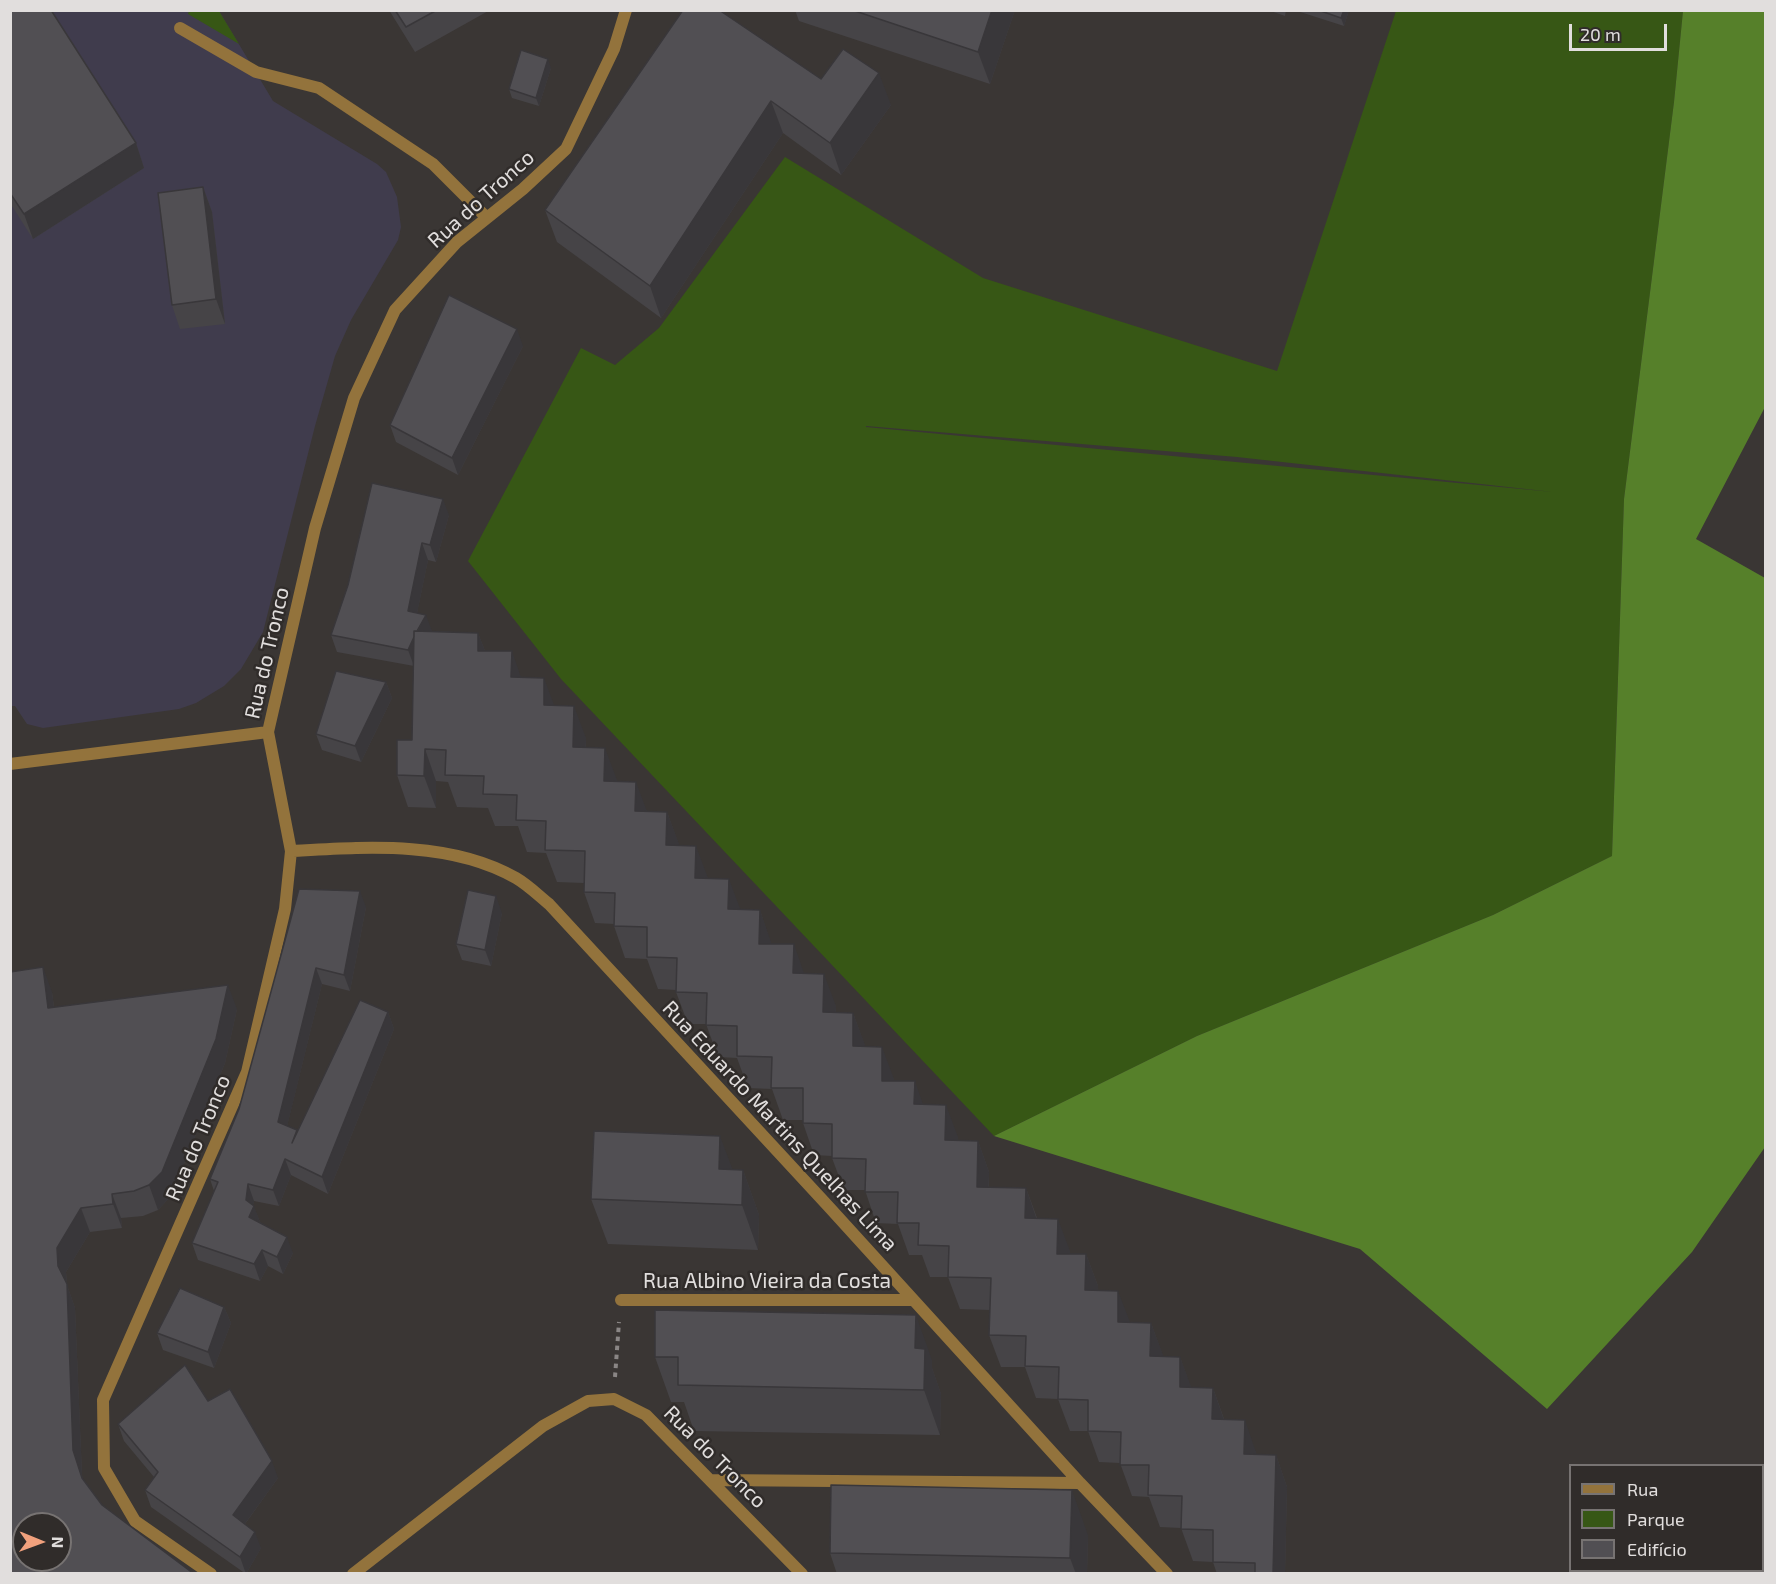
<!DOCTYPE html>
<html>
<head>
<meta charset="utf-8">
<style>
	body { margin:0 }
	#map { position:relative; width:1776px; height:1584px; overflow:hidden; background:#3a3634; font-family:"Exo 2",sans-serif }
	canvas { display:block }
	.frame { position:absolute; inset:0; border:12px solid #e1dedd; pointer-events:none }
	.legend { position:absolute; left:1569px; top:1464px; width:195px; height:108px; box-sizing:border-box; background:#302c2a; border:2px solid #777372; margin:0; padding:8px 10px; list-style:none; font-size:18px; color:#e1dedd }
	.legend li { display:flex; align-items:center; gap:12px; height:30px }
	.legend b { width:30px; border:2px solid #777372 }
	.north { position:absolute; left:12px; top:1512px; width:60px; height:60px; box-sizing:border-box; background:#302c2a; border:2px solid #777372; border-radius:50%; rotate:91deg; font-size:16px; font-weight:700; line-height:24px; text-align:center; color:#e1dedd }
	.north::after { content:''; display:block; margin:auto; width:21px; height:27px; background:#f1a17d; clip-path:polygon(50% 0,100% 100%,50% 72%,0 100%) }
	.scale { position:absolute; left:1569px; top:24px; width:98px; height:27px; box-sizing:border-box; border:3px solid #e1dedd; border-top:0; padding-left:8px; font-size:18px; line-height:21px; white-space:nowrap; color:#e1dedd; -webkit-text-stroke:4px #302c2a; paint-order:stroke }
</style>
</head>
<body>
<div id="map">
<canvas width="1776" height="1584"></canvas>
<div class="frame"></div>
<ul class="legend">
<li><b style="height:8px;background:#93733c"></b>Rua</li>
<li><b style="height:16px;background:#375715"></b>Parque</li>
<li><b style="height:16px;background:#514f53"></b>Edifício</li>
</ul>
<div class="north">N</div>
<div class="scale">20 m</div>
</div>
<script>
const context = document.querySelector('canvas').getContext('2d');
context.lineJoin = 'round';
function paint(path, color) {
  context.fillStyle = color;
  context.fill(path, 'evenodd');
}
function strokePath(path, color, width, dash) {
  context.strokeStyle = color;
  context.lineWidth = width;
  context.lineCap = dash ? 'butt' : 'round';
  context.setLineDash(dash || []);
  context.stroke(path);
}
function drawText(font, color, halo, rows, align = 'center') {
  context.font = font + ' "Exo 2",sans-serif';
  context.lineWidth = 5;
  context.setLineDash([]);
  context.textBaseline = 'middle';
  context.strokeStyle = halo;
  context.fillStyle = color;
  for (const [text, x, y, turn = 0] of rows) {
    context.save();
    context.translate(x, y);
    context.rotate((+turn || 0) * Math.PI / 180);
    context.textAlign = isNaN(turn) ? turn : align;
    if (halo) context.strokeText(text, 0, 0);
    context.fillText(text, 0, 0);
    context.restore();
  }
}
paint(new Path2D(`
	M10,11H219L273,101L377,164L386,172L397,197L401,227L398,240L351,320L335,356L315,426L263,632L241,669L224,686L196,703L179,709L43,728L27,724L15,706H11Z`), '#403c4d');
paint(new Path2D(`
	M189,11H219L239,44L188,14Z
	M1396,11H1683L1674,102L1624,499L1612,856L1493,915L1197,1036L994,1136L561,679L468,561L581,348L615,365L659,328L785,157L983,278L1277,371ZM866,426L1237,457L1553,492L866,427Z`), '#375715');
paint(new Path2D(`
	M1683,11H1765V407L1696,539L1765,578V1147L1692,1252L1547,1409L1360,1249L994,1136L1197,1036L1493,915L1612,856L1624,499L1674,102Z`), '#56802a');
strokePath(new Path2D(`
	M615,1377L619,1322`), '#8a8685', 4, [4.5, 4.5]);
strokePath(new Path2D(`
	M180,28L256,72L319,88L433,164L486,217
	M10,764L268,732
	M291,851C364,847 450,840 516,878C528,885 538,895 549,904L829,1207L1080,1483L1167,1574
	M621,1300H913
	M712,1480L1080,1483
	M211,1574L135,1521L104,1468L103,1400L247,1072L285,909L291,851L268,732L315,528L354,398L395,310L457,242L523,189L566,149L614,49L626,10
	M353,1574L543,1426L588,1401L614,1399L646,1415L802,1574`), '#93733c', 12);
paint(new Path2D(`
	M10,10L136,143L144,168L33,239L10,203Z
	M389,10H490L415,52Z
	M683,10L821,79L891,105L841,175L783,133L661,318L557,242L545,210Z
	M795,10H1015L990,84L799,21Z
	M1268,10H1286L1285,16Z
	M1294,10H1349L1344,26Z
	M551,68L539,106L512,98L509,89Z
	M203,187L212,212L225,324L180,329L172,305Z
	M523,346L458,475L396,442L390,425Z
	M449,515L436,562L428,560L417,613L432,631L478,633L485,651L521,677L554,705L586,738V747L617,780V781L647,811L667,812L679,845L708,878L741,910H760L771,944L804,974L836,1006V1013H853L865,1046L894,1079V1081L923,1104L958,1137V1140L978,1141L989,1172V1187L1026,1188L1037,1218L1070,1251V1254H1086L1098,1286V1290L1130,1323H1151L1163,1356L1180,1357L1191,1388H1213L1224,1419L1256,1452V1454L1276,1455L1287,1487L1285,1574H1217L1213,1562L1193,1561L1181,1528L1160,1527L1149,1497L1132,1496L1120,1463L1099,1462L1088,1431H1070L1058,1399L1036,1398L1025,1367H1001L989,1335L990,1310L960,1309L948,1277H930L922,1255H909L898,1224L876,1223L865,1190H844L832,1158V1156L814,1155L803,1123V1120H783L772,1089L748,1088L737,1058L718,1057L706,1024H688L676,992V990L658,989L647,959L625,958L614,926V924L595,923L584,892V883L557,882L546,853L527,852L518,826H495L488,808L457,807L448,782L436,781V808L408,807L397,775L412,740L414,666L337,652L331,635Z
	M386,682L392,698L361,762L322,750L316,734Z
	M299,889L366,907L350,991L322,984L287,1126L297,1132L388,1012L394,1029L328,1194L291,1175L279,1206L254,1201L253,1205L260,1222L293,1253L283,1274L268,1266L260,1281L198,1260L192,1243L214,1191L210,1179L239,1109Z
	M502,913L491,966L462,960L456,944Z
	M52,992L54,1007L237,1009L225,1063L171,1196L158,1210L143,1216L121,1218L122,1228L90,1232L66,1272L67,1285L75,1308L82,1475L83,1480L102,1505L10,1574Z
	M732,1169L743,1170L759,1215L758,1250L608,1244L591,1199Z
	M224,1307L231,1323L214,1368L163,1350L157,1333Z
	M655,1357L932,1360V1368L941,1394L940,1435L694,1431L684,1402H671Z
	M208,1401L278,1478L245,1524L261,1548L246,1574L151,1507L145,1490L154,1477L124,1441L118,1424Z
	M1088,1535L1087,1574H837L830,1553Z`), '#464447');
paint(new Path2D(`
	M992,10H1015L990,84L978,52Z
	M1344,10H1349L1344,26L1341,18Z
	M548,59L551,68L539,106L536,98Z
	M879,73L891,105L841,175L830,143Z
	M771,101L783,133L661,318L650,286Z
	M136,143L144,168L33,239L24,214Z
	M203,187L212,212L225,324L216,299Z
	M517,329L523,346L458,475L452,458Z
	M443,499L449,515L436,562L430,545Z
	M422,543L428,560L414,628L408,611Z
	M426,615L432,631L414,666L408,650Z
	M478,633L490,664L478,651Z
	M512,651L523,683L511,677Z
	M544,678L556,710L544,705Z
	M386,682L392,698L361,762L355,746Z
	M574,706L586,738L585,779L573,747Z
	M605,748L617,780L616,813L604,781Z
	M425,749L436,781V808L424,776Z
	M636,782L648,814L635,811Z
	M667,812L679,844L677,877L666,845Z
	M696,846L708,878L707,910L695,878Z
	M729,879L741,911L728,909Z
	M360,891L366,907L350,991L344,975Z
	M496,896L502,913L491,966L485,950Z
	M760,910L771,942L770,975L759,944Z
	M794,944L805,976L793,973Z
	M43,967L52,992L57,1032L48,1008Z
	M316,968L322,984L284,1139L278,1122Z
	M824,974L836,1006L835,1044L823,1012Z
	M228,985L237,1009L225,1063L171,1196L158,1210L149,1185Z
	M388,1012L394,1029L328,1194L322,1177Z
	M853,1013L865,1045L864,1078L853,1046Z
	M882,1047L894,1079L893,1112L882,1081Z
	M915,1081L926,1113L914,1104Z
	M946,1105L958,1137L957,1171L945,1140Z
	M720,1136L737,1181L719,1169Z
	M978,1141L989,1172L988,1219L977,1187Z
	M285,1159L291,1175L279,1206L273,1190Z
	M743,1170L759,1215L758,1250L742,1205Z
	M248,1184L254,1201L253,1207L254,1206L260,1222L249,1217L246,1200Z
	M1026,1188L1037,1220L1025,1218Z
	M112,1194L121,1218L122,1228L113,1204Z
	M81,1208L90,1232L66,1272L67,1285L75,1308L82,1475L91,1503L73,1450L57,1248Z
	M1058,1219L1070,1251L1069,1285L1057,1254Z
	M287,1237L293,1253L283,1274L277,1257Z
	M262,1250L268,1266L260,1281L254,1264Z
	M1086,1254L1098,1286L1097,1321L1085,1290Z
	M1118,1291L1130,1322H1118Z
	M224,1307L231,1323L214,1368L208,1352Z
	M916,1315L932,1360V1368L941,1394L940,1435L924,1390L915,1348Z
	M1151,1323L1163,1355L1162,1388L1150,1356Z
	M1180,1357L1192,1389L1180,1387Z
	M1213,1388L1224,1420L1212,1419Z
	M1245,1420L1256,1452L1255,1486L1244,1454Z
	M1276,1455L1287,1487L1285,1574H1273Z
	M272,1461L278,1478L239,1532L233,1515Z
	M1072,1490L1088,1535L1087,1574H1076L1070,1558Z
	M255,1532L261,1548L246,1574L240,1557Z`), '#39373a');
const building = new Path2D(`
	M10,10H51L136,143L24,214L10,193Z
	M395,10H437L406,27Z
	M683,10H719L821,79L843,49L879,73L830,143L771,101L650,286L545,210Z
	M852,10H992L978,52Z
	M1318,10H1344L1341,18Z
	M521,50L548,59L536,98L509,89Z
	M203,187L216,299L172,305L158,193Z
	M449,295L517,329L452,458L390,425Z
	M372,483L443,499L430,545L422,543L408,611L426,615L417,631H414V637L408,650L331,635L348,585Z
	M414,631L478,633V651H512L511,677L544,678V705L574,706L573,747L605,748L604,781L636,782L635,811L667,812L666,845L696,846L695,878L729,879L728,909L760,910L759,944H794L793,973L824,974L823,1012L853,1013V1046L882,1047V1081H915L914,1104L946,1105L945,1140L978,1141L977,1187L1026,1188L1025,1218L1058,1219L1057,1254H1086L1085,1290L1118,1291V1322L1151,1323L1150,1356L1180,1357V1387L1213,1388L1212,1419L1245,1420L1244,1454L1276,1455L1273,1574H1255V1563L1213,1562V1530L1181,1529L1182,1496L1148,1495L1149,1465H1120L1121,1432L1088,1431V1400L1058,1399L1059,1367L1025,1366L1026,1336L989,1335L991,1278L948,1277L949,1246L918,1245L919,1223H897L898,1192H865L866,1159L832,1158V1124L803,1123V1088H771L772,1057L737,1056V1026L706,1025L707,993L676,992L677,958L647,957V927L614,926L615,893L584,892L585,851L545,850L546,821L516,820L517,795L483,794L484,776L445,775L446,750L425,749L424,776L397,775V740H412Z
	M336,671L386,682L355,746L316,734Z
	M299,889L360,891L344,975L316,968L278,1122L297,1130L292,1143L360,1000L388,1012L322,1177L285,1159L273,1190L248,1184L246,1200L254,1206L249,1217L287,1237L277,1257L262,1250L254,1264L192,1243L218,1182L210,1179L239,1109Z
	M468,890L496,896L485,950L456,944Z
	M43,967L48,1008L228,985L216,1039L162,1172L149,1185L134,1191L112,1194L113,1204L81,1208L57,1248L58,1266L67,1284L73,1450L82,1478L102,1505L194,1574H10V972ZM24,1524H60V1560H24Z
	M594,1131L720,1136L719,1169L743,1170L742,1205L591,1199Z
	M180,1288L224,1307L208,1352L157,1333Z
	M655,1310L916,1315L915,1348L925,1349L924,1390L678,1385V1357H655Z
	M185,1365L208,1401L230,1389L272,1461L233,1515L255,1532L240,1557L145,1490L158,1472L118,1424Z
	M831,1485L1072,1490L1070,1558L830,1553Z`);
paint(building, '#514f53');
strokePath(building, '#39373a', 1.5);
drawText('21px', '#e1dedd', '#302c2a', [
	["Rua do Tronco",481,199,-42],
	["Rua do Tronco",267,653,-77],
	["Rua Eduardo Martins Quelhas Lima",780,1126,47],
	["Rua do Tronco",198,1138,-67],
	["Rua Albino Vieira da Costa",767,1281],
	["Rua do Tronco",715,1457,45]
]);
</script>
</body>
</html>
